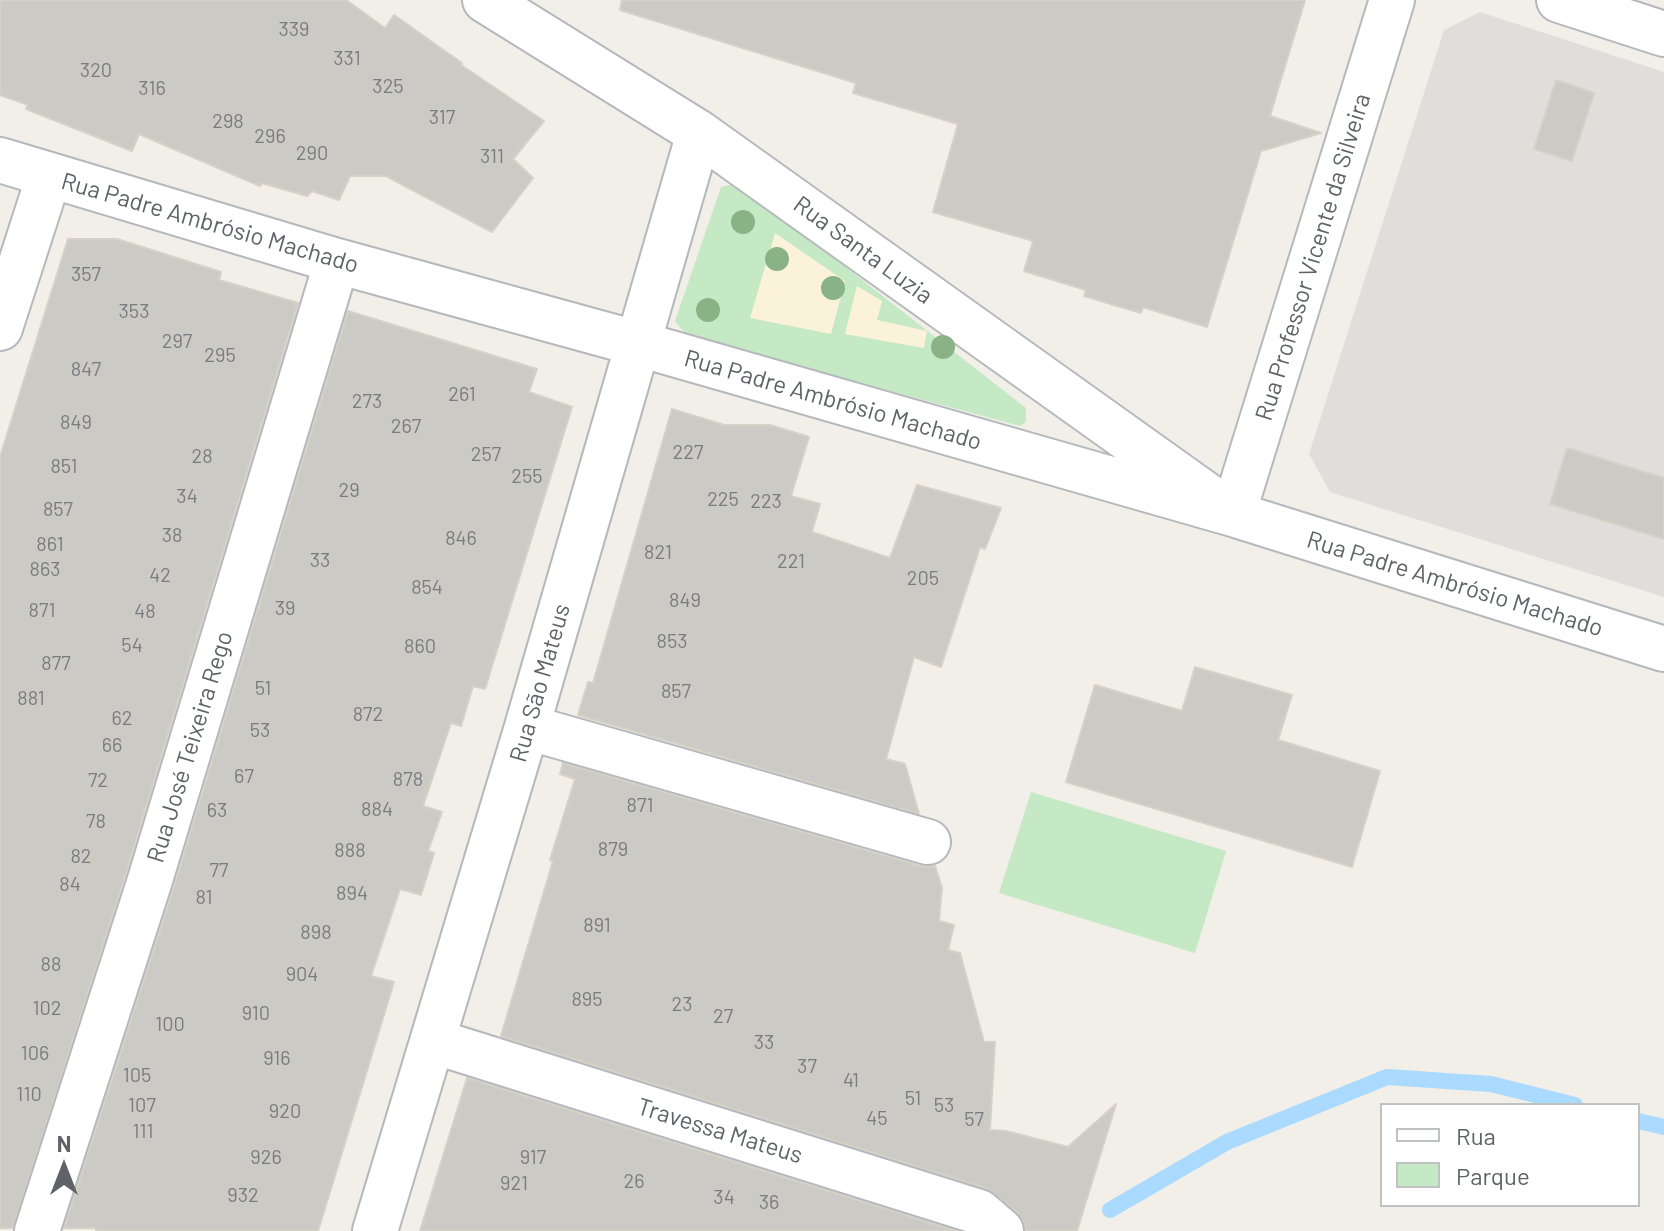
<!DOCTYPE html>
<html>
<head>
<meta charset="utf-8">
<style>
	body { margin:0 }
	#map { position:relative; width:1664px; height:1231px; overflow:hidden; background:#f1efe8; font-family:Barlow,sans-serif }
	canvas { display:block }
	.legend { position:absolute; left:1380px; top:1103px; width:260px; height:104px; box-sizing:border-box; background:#fff; border:2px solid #bfc1c3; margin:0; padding:10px 14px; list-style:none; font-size:24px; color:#5f6368 }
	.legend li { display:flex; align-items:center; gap:16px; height:40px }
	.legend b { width:40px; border:2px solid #bfc1c3 }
	.north { position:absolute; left:24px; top:1127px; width:80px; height:80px; -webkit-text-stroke:6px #fff; paint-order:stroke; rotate:0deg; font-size:22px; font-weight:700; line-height:32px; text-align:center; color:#5f6368 }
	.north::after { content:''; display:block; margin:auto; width:28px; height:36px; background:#5f6368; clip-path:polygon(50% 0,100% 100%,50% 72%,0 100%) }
</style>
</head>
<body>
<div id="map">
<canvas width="1664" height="1231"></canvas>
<ul class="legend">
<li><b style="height:10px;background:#fff"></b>Rua</li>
<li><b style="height:22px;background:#c5e8c5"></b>Parque</li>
</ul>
<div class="north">N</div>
</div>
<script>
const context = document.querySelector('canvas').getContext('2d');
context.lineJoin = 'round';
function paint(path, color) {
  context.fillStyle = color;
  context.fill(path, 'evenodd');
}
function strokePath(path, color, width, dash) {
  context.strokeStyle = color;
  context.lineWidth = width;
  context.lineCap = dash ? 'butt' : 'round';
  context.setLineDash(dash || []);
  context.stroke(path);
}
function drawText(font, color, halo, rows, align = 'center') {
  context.font = font + ' Barlow,sans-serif';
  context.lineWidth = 7;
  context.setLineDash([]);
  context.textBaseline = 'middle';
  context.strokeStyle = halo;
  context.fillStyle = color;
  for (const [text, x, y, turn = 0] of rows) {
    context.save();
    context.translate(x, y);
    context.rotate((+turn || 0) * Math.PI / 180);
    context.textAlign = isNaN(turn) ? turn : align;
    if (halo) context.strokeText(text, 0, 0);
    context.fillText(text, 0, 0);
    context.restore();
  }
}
paint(new Path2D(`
	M1480,12L1664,72V597L1330,492L1309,454L1444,30Z`), '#e0deda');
paint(new Path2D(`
	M738,183L1026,408V422L1020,426L687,336L675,321L721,187Z
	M1031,792L1226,851L1195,953L999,893Z`), '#c5e8c5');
paint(new Path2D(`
	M775,233L845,281L831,334L750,318Z
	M857,286L882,301L877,320L927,331L924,348L845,334Z`), '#fbf3d9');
strokePath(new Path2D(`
	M1638,1121L1664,1127
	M1110,1210L1227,1142L1387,1077L1491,1084L1575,1105`), '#aadaff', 16);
const building = new Path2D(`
	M0,0H346L385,28L394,15L462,63L461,65L544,121L513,159L533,178L492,232L386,176H350L339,200L312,191L307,196L262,183L260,186L139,134L132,151L26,109L28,105L0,95Z
	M622,0H1305L1270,116L1321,133L1261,151L1207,327L1143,307L1141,313L1084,296L1086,290L1024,271L1033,241L933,212L958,124L853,93L856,83L620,10Z
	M1556,80L1594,93L1572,161L1534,149Z
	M68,239H117L221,272L219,280L298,303L126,873L13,1228H0V457Z
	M348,311L537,369L529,392L572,407L485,689L473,686L461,726L451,723L423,806L442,812L428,851L434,853L421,895L400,889L371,976L394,982L330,1192L318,1231H96V1228H64L174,887Z
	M672,409L724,425H770L809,437L791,496L820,504L812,532L890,558L917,485L1001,508L985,549L980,547L941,667L914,657L886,759L905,764L919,814L578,715L588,682L593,683Z
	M1567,448L1664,478V539L1550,504Z
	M1195,667L1292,695L1278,740L1380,771L1352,867L1066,782L1095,685L1182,711Z
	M563,763L921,866H935L942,888L939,921L954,925L948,950L960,953L984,1042H995L990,1130L1006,1131L1068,1147L1116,1104L1077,1231H1025L1024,1222L1017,1212L986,1188L501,1036L553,861L550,860L575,779L560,774Z
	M467,1078L956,1231H420Z`);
paint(building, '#cccac5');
strokePath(building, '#d6d1c6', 2);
const street = new Path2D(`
	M485,0L699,133L1233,514L1392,0
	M1559,0L1664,34
	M0,160L337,261L639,344L1233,514L1664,649
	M0,328L49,176
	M527,727L928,842
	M433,1041L979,1212L1001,1231
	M37,1231L150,880L337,261
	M375,1231L527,727L699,133`);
strokePath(street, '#b5b8bc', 48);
strokePath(street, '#fff', 44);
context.fillStyle = '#89b387';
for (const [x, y] of [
	[743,222],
	[777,259],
	[833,288],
	[708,310],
	[943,347]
]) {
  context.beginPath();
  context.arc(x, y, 12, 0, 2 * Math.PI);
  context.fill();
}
drawText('20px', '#7a7d7f', null, [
	["339",294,29],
	["331",347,58],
	["320",96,70],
	["325",388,86],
	["316",152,88],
	["317",442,117],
	["298",228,121],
	["296",270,136],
	["290",312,153],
	["311",492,156],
	["357",86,274],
	["353",134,311],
	["297",177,341],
	["295",220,355],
	["847",86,369],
	["261",462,394],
	["273",367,401],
	["849",76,422],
	["267",406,426],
	["227",688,452],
	["257",486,454],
	["28",202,456],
	["851",64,466],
	["255",527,476],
	["29",349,490],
	["34",187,496],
	["225",723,499],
	["223",766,501],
	["857",58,509],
	["38",172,535],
	["846",461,538],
	["861",50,544],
	["821",658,552],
	["33",320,560],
	["221",791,561],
	["863",45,569],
	["42",160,575],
	["205",923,578],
	["854",427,587],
	["849",685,600],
	["39",285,608],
	["871",42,610],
	["48",145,611],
	["853",672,641],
	["54",132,645],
	["860",420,646],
	["877",56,663],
	["51",263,688],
	["857",676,691],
	["881",31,698],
	["872",368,714],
	["62",122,718],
	["53",260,730],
	["66",112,745],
	["67",244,776],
	["878",408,779],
	["72",98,780],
	["871",640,805],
	["884",377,809],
	["63",217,810],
	["78",96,821],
	["879",613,849],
	["888",350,850],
	["82",81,856],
	["77",219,870],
	["84",70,884],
	["894",352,893],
	["81",204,897],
	["891",597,925],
	["898",316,932],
	["88",51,964],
	["904",302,974],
	["895",587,999],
	["23",682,1004],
	["102",47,1008],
	["910",256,1013],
	["27",723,1016],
	["100",170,1024],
	["33",764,1042],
	["106",35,1053],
	["916",277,1058],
	["37",807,1066],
	["105",137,1075],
	["41",851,1080],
	["110",29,1094],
	["51",913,1098],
	["107",142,1105],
	["53",944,1105],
	["920",285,1111],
	["45",877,1118],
	["57",974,1119],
	["111",143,1131],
	["926",266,1157],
	["917",533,1157],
	["26",634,1181],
	["921",514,1183],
	["932",243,1195],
	["34",724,1197],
	["36",769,1202]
]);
drawText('24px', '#5f6368', '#fff', [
	["Rua Padre Ambrósio Machado",210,223,16],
	["Rua Santa Luzia",863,250,36],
	["Rua Professor Vicente da Silveira",1313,257,-73],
	["Rua Padre Ambrósio Machado",833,400,16],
	["Rua Padre Ambrósio Machado",1455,584,17],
	["Rua São Mateus",540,683,-74],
	["Rua José Teixeira Rego",190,747,-73],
	["Travessa Mateus",720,1131,17]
]);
</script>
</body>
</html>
